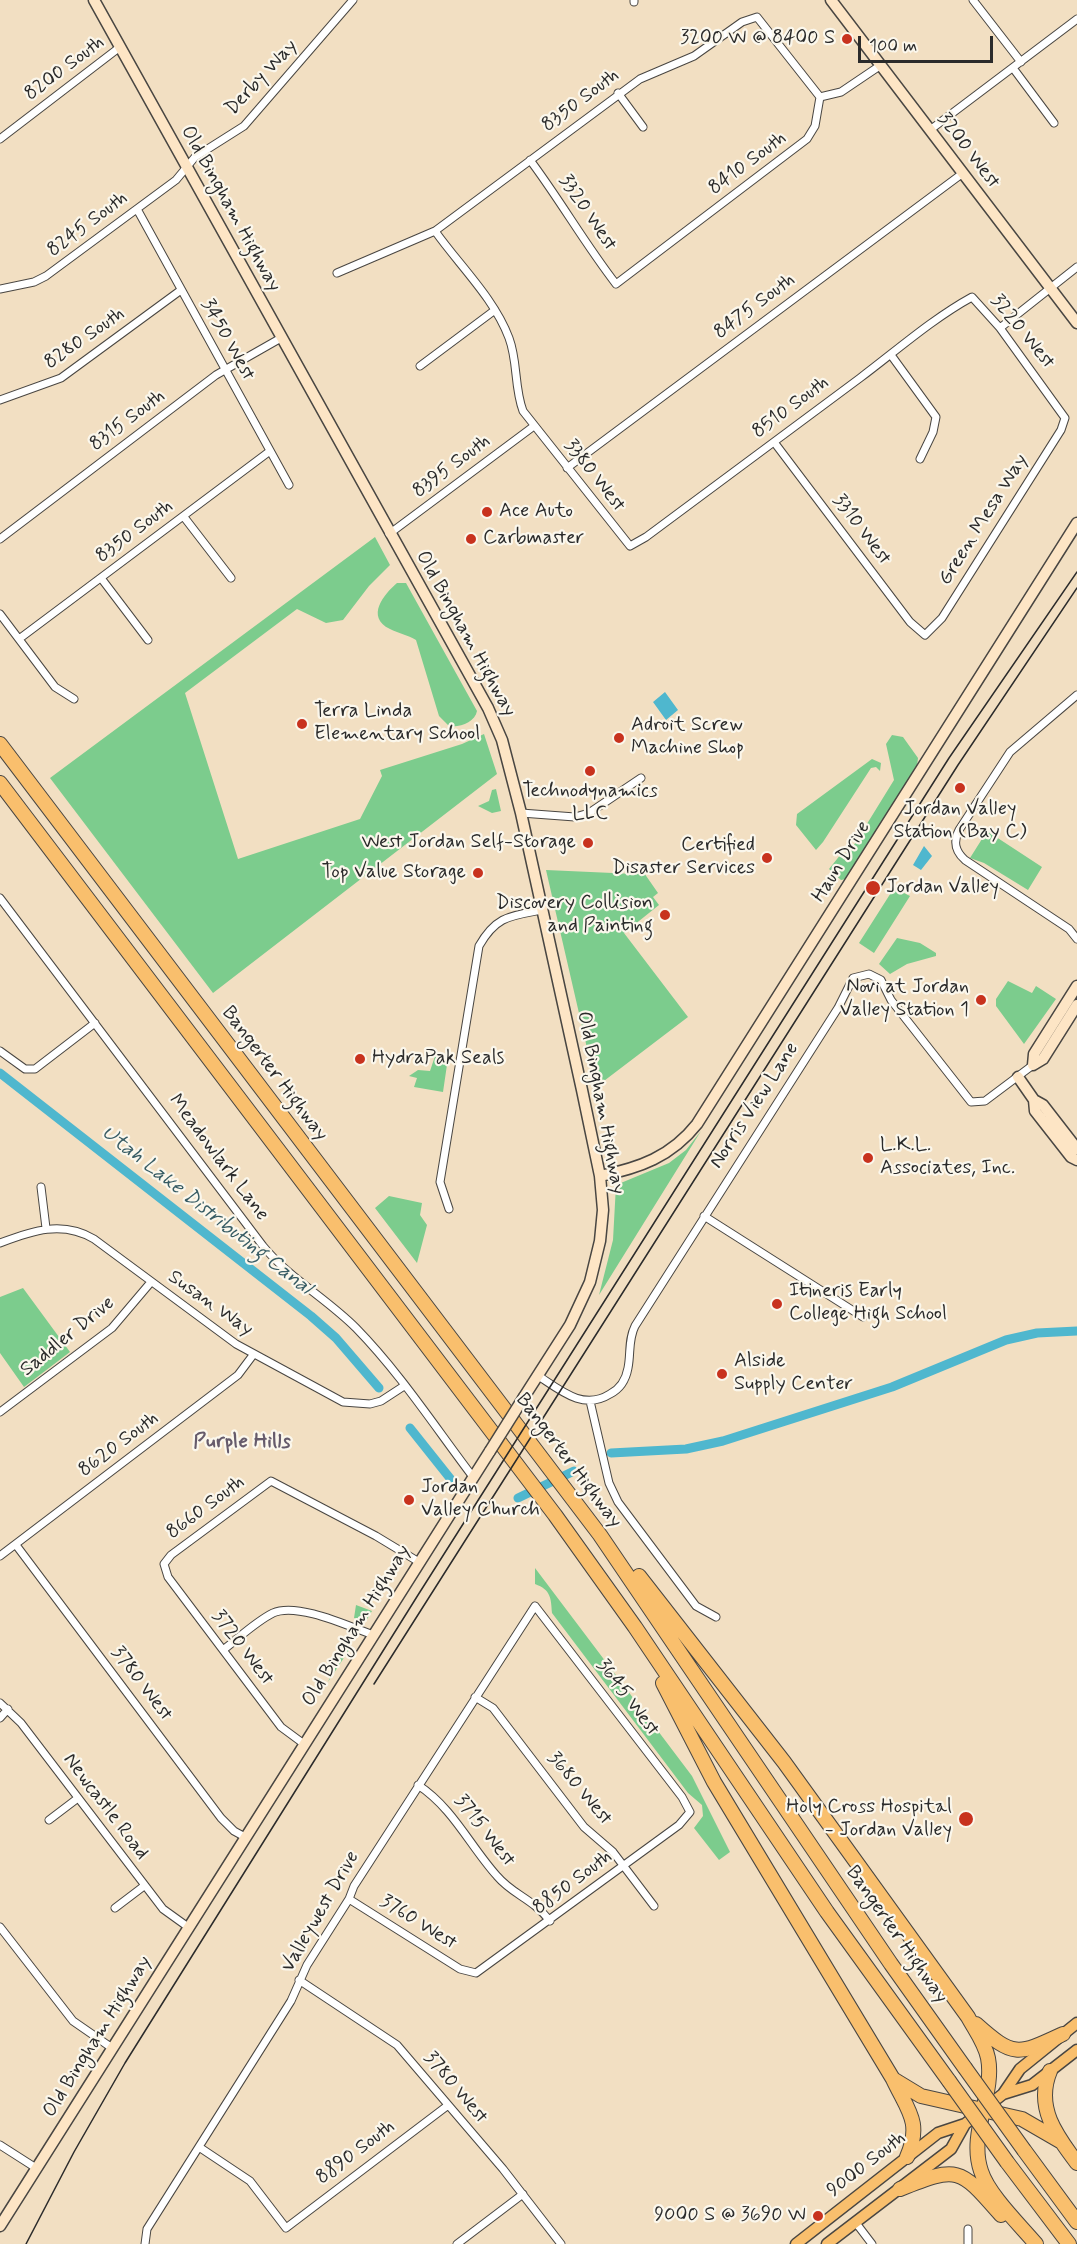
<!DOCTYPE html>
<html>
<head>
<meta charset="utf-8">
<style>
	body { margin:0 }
	#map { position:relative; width:1077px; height:2244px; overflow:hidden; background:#f2dfc2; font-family:Mynerve,sans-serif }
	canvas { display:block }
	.scale { position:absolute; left:858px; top:36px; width:135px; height:27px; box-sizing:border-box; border:3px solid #2b2b2b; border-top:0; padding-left:8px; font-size:18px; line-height:21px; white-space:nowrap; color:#2b2b2b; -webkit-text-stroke:4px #fbf7ec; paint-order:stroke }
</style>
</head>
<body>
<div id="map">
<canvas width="1077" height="2244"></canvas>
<div class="scale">100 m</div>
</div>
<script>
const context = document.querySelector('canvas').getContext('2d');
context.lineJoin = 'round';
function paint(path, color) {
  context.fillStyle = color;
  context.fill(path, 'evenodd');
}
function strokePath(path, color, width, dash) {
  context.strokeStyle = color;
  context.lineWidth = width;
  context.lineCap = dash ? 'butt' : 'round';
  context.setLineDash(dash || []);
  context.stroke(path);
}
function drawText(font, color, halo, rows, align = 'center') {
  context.font = font + ' Mynerve,sans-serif';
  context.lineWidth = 4.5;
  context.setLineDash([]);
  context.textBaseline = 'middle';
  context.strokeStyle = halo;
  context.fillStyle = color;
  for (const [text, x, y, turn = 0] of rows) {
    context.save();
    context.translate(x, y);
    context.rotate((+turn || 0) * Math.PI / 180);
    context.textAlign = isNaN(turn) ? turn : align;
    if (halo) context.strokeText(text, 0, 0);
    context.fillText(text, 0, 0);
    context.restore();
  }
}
paint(new Path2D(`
	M375,537L390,565L369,586L343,620L326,623L297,609L185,693L238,859L360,819L382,776L380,770L462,744L484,734L497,774L213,993L50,778Z
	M397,583H406L477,711C475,722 460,728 449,726L439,716L416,640C408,635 398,633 390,629C365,617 384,594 397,583Z
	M892,735L903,737L918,758L917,766L846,879L841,880L829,869L841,854L849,853L894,780L886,744Z
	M872,759L881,763L880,771L876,767L871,768L823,842L816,850L796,825L797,814Z
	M496,789L501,811L492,813L478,806L489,801L492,790Z
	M987,831L1042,867L1028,890L984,863L970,858Z
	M546,870L635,874V871L642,870L658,893L653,897L659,905L624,933L688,1017L596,1087Z
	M894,888L910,896L874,953L859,943Z
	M897,938L920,943L936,953V956L907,964L890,974L879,964Z
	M1008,981L1032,993L1036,986L1056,999L1024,1044L996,1006V999Z
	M435,1056L448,1058L443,1092L414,1087L417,1078L409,1076L418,1070L430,1071Z
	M701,1131L599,1295L613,1240L616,1185L669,1163L686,1150Z
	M389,1196L422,1203L420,1215L427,1225L417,1263L375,1208Z
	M23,1288L70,1352L24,1387L0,1353V1297Z
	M535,1568L692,1776L730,1852L719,1860L694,1828L703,1816L702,1805L688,1793L552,1613C551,1598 551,1590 535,1584Z
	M356,1605L372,1611L366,1621L354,1618Z
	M347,1638L351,1647L328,1682Z`), '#7ccc8d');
paint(new Path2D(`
	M665,692L678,710L666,720L653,702Z
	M924,846L932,856L921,870L913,865Z`), '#4fb7ce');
strokePath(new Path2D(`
	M0,1073L311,1316L336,1338L379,1388
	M410,1428L453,1482
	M611,1453L686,1449L723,1441L892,1387L1006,1340L1037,1333L1077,1331
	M518,1498L574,1471`), '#4fb7ce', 9);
const street = new Path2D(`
	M634,0V2
	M973,0L1021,62
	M1013,68L1054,123
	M618,93L643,127
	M930,130L1077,19
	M0,139L120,47
	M530,160C560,200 585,244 616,284L807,139L815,126L820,97L841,92L881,65
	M137,209L289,485
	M435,231C459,265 494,298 509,338C518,362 514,387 523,411L630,546L646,537C717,484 789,431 860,378C896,351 932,319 972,297L1000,328L1065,418L1061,430L942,618L925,635L910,622L774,442
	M337,273L435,231L640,79L694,56L742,22L757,17L820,97
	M0,289L34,282L46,276L176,180L195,157L244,126L353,0
	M1000,328L1077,267
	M891,355L936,417L933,432L920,459
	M420,366L495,310
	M0,400L61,378L181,290
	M567,468L963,173
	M184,517L231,578
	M389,534L534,426
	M0,539L216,375L281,338
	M101,578L148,640
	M0,614L55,687L74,699
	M19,639L270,451
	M1077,695L1010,752L959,830C953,842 955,851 965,860L1069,929L1077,939
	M521,813L575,817L589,813L641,778
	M0,898L263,1246C290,1279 326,1298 356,1328C400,1373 435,1427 473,1477
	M0,1051L25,1069H35L95,1023
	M41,1187L46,1228
	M449,1209L440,1182L479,946C496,916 510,916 542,910
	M704,1216L863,1317
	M0,1243C32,1231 62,1220 94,1239L236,1344L343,1402L370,1404L381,1401L404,1386
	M537,1375C560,1390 583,1411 610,1394C620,1389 626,1379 628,1368C631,1353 628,1340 635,1326L838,1008L853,978L869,974L881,980L891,1000L971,1102L985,1101L1033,1065
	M590,1401L609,1483L618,1502L696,1606L716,1617
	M0,1412L112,1328L151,1282
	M16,1545L221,1818L234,1831L245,1837
	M0,1556L238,1375L253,1355
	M223,1650C239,1638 255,1622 273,1613C297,1602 348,1626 373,1635
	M475,1697L493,1708L584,1827L613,1852L654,1906
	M0,1703L21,1723L163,1909L188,1927
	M0,1718L8,1709
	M304,1744L281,1727L168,1577L164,1564L171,1555L271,1481L376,1536L419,1562
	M418,1785C453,1808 470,1846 497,1876C513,1895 532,1898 550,1921
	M49,1820L78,1798
	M115,1908L144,1886
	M0,1927L73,2021L112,2048
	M299,1980L397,2045L503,2169L561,2244
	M0,2145L36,2168
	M199,2147L250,2181L286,2228L447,2106
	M856,2223L872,2244
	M968,2229V2244
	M145,2244L147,2229L291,2001L307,1965L349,1899L354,1886L535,1606L682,1797L690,1812L679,1825L476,1973L460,1969L349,1899
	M457,2244L523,2194`);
const secondary = new Path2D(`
	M94,0L488,708L502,740L521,813L582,1090L600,1176L603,1210L600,1241L590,1282L570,1325L524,1397
	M831,0L1077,323
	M1033,1065L1034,1054L1077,986
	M1033,1065L1043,1059L1077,1005
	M1018,1077L1034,1100L1035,1111L1071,1157L1077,1160
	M1034,1100L1043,1105L1077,1149
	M600,1176C639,1168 671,1157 697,1124L1077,523
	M0,2226L490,1451`);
const primary = new Path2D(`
	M1003,2094L1032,2085L1077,2050
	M796,2244L938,2133L965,2124L1003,2094L1020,2069L1077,2023
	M827,2244L951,2149L965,2124`);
const highway = new Path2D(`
	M0,744L600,1535L891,1964L965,2068
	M0,783L555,1515L635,1627L827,1912L949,2081
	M639,1576L784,1762L968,2017C975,2030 985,2043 988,2058C995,2094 968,2133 981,2171C988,2194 1020,2225 1036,2244
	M663,1683L714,1782L893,2079C908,2111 922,2122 907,2157
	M976,2024C1014,2058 1018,2055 1063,2034
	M1050,2071C1035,2107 1056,2135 1077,2163
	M893,2079L921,2096L1022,2119L1060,2141
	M1024,2150L1077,2222
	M1007,2162L1069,2244
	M900,2189C959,2165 960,2168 1001,2215`);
strokePath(street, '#494642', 9);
strokePath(secondary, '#494642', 13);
strokePath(primary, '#494642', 13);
strokePath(highway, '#494642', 16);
strokePath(street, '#fff', 7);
strokePath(secondary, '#fde5c5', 10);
strokePath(primary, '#f9bf6d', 10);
strokePath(highway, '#f9bf6d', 14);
strokePath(new Path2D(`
	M374,1684L958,765L1077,588
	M26,2244L74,2152L125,2063L418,1595L949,758L1077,572`), '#2b2b2b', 1.5);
const secondaryBridge = new Path2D(`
	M490,1451L524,1397`);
const highwayBridge = new Path2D(`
	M965,2068L1024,2150
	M949,2081L1007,2162`);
strokePath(secondaryBridge, '#494642', 13, []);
strokePath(highwayBridge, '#494642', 16, []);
strokePath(secondaryBridge, '#fde5c5', 10);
strokePath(highwayBridge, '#f9bf6d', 14);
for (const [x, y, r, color] of [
	[847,39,6,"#c8321e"],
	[487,512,6,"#c8321e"],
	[471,539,6,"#c8321e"],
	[302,724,6,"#c8321e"],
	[619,738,6,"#c8321e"],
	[590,771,6,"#c8321e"],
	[960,788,6,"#c8321e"],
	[588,843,6,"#c8321e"],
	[767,858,6,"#c8321e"],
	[478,873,6,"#c8321e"],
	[873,888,8,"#c8321e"],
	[665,915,6,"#c8321e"],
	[981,1000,6,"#c8321e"],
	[360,1059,6,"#c8321e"],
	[868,1158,6,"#c8321e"],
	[777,1304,6,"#c8321e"],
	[722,1374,6,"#c8321e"],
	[409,1500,6,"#c8321e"],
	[966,1819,8,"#c8321e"],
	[818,2216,6,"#c8321e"]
]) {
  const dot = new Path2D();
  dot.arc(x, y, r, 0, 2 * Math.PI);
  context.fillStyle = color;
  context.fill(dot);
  strokePath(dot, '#fbf7ec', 2);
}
drawText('20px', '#2b2b2b', '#fbf7ec', [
	["3200 W @ 8400 S",835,39,"right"],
	["Ace Auto",499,512],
	["Carbmaster",483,539],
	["Terra Linda",314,712],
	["Elementary School",314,735],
	["Adroit Screw",631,726],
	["Machine Shop",631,749],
	["Technodynamics",590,792,"center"],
	["LLC",590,815,"center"],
	["Jordan Valley",960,810,"center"],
	["Station (Bay C)",960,833,"center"],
	["West Jordan Self-Storage",576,843,"right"],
	["Certified",755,846,"right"],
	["Disaster Services",755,869,"right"],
	["Top Value Storage",466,873,"right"],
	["Jordan Valley",886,888],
	["Discovery Collision",653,904,"right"],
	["and Painting",653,927,"right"],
	["Novi at Jordan",969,988,"right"],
	["Valley Station 1",969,1011,"right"],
	["HydraPak Seals",372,1059],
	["L.K.L.",880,1146],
	["Associates, Inc.",880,1169],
	["Itineris Early",789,1292],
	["College High School",789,1315],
	["Alside",734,1362],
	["Supply Center",734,1385],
	["Jordan",421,1488],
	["Valley Church",421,1511],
	["Holy Cross Hospital",952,1808,"right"],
	["- Jordan Valley",952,1831,"right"],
	["9000 S @ 3690 W",806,2216,"right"]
], 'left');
drawText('20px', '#2b2b2b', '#fbf7ec', [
	["8200 South",65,69,-37],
	["Derby Way",262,78,-47],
	["8350 South",581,101,-37],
	["3200 West",968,151,53],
	["8410 South",748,164,-37],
	["Old Bingham Highway",230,209,61],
	["3320 West",587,213,56],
	["8245 South",88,225,-37],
	["8475 South",755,307,-37],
	["3220 West",1022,332,51],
	["8280 South",85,339,-35],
	["3450 West",227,340,61],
	["8510 South",791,408,-37],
	["8315 South",128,421,-37],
	["8395 South",452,467,-37],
	["3380 West",594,476,52],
	["Green Mesa Way",984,520,-58],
	["3310 West",861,530,53],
	["8350 South",135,532,-37],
	["Old Bingham Highway",465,634,61],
	["Haun Drive",842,862,-58],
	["Bangerter Highway",274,1074,53],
	["Old Bingham Highway",600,1103,79],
	["Norris View Lane",755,1106,-57],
	["Meadowlark Lane",218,1158,53],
	["Susan Way",210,1304,35],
	["Saddler Drive",68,1337,-39],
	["8620 South",119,1445,-37],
	["Bangerter Highway",568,1461,53],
	["8660 South",206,1508,-37],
	["Old Bingham Highway",357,1626,-58],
	["3720 West",242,1648,53],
	["3780 West",141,1684,53],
	["3645 West",627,1698,53],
	["3680 West",579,1789,50],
	["Newcastle Road",105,1807,53],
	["3715 West",484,1831,52],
	["8850 South",573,1883,-37],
	["Valleywest Drive",321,1912,-60],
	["3760 West",418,1923,32],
	["Bangerter Highway",896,1935,55],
	["Old Bingham Highway",98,2037,-58],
	["3780 West",455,2088,50],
	["8890 South",356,2153,-37],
	["9000 South",867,2165,-38]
]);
drawText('italic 21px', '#385c64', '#fbf7ec', [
	["Utah Lake Distributing Canal",206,1211,38]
]);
drawText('bold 21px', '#665b6b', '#fbf7ec', [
	["Purple Hills",242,1443]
]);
</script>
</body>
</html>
